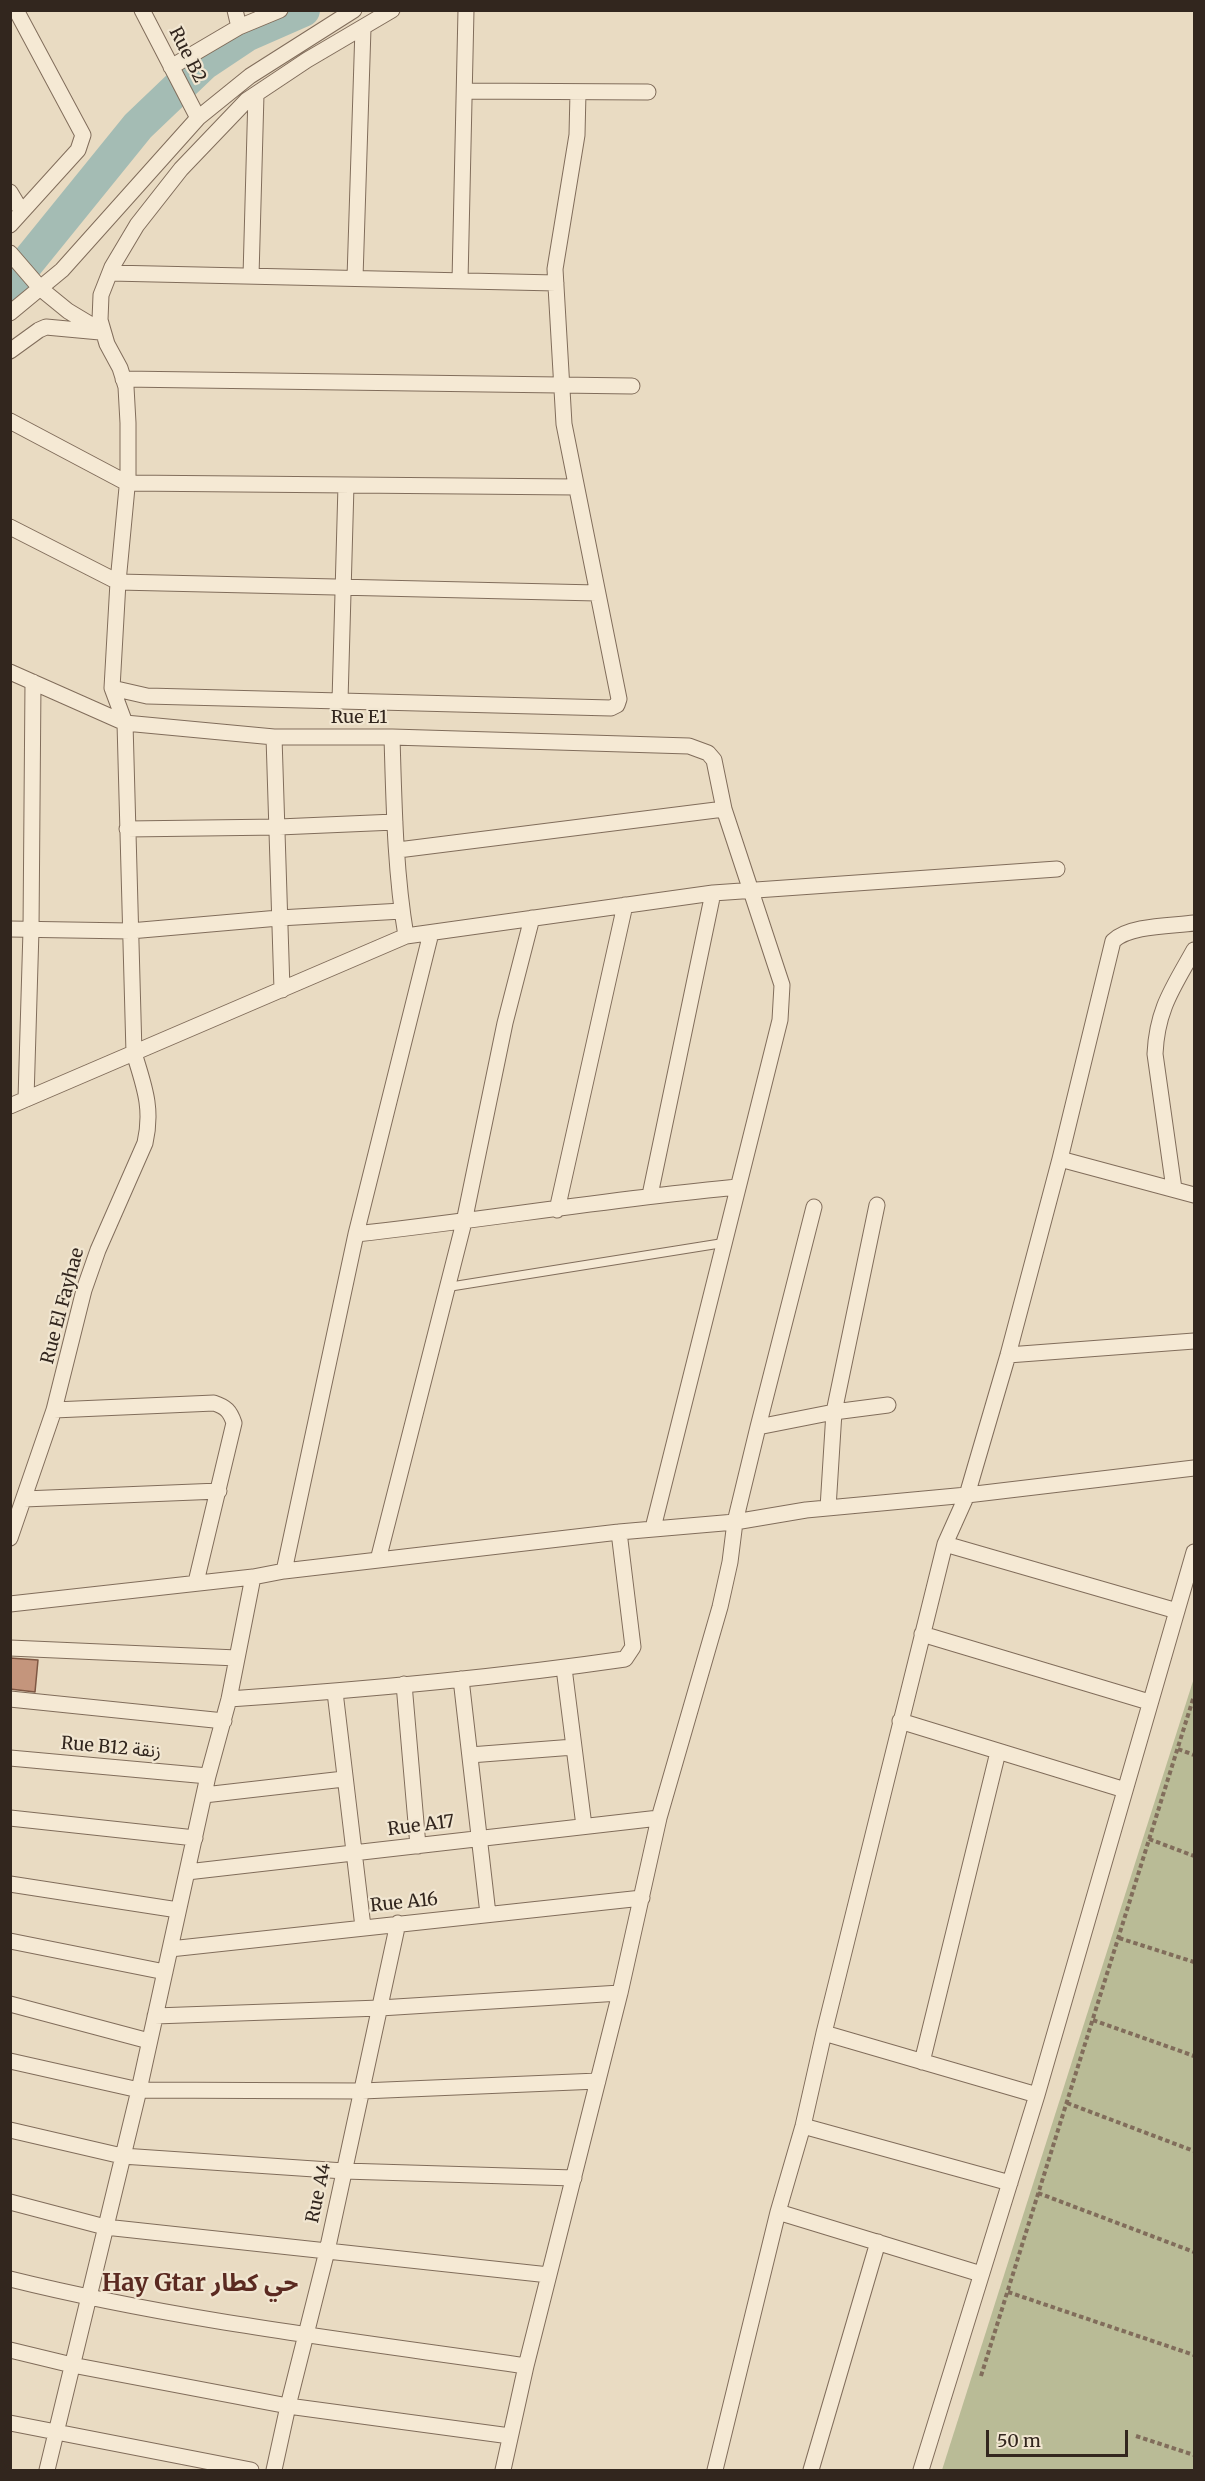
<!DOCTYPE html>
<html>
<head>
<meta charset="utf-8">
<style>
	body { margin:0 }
	#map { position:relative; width:1205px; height:2481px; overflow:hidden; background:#e9dbc2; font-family:Merriweather,serif }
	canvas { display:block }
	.frame { position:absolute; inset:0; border:12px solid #32261e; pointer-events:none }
	.scale { position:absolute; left:986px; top:2430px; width:142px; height:27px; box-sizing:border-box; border:3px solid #32261e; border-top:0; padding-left:8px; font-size:18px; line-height:21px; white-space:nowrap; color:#32261e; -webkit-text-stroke:4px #f1e6d1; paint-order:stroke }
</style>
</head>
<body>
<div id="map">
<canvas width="1205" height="2481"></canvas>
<div class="frame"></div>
<div class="scale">50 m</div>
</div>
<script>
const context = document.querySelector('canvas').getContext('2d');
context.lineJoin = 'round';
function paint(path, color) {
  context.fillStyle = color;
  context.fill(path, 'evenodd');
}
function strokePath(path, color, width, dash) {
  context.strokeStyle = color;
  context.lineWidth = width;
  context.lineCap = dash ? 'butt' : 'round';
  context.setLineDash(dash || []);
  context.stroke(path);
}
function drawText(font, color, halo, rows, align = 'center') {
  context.font = font + ' Merriweather,"Noto Sans Arabic",serif';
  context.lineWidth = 4.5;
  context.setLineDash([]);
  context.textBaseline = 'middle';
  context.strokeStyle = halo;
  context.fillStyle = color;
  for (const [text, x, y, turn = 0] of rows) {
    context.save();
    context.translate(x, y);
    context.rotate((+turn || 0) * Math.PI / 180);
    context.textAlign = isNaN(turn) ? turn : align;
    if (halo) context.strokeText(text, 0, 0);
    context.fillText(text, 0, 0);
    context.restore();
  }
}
paint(new Path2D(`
	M1194,1678V2470H942Z`), '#b9bb96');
strokePath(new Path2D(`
	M10,284L138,126L204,63L246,35L303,10`), '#a4bcb4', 34);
const building = new Path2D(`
	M10,1658L38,1660L35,1692L10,1689Z`);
paint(building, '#c4957c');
strokePath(building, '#7e5743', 1.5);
const lane = new Path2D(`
	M448,1287L723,1243`);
const street = new Path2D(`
	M142,10L198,118
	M235,10L239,27
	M171,67L239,27L280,10
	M465,91L648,92
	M10,192L22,212
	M10,225L78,150L83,135L16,10
	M10,253L41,289L68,311L103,332
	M110,273L556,283
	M251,276L256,94
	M355,278L363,28
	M460,281L466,10
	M10,313L62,270L198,118L250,76L354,10
	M10,351L39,330L46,327L100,332
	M123,379L632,386
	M10,421L127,483L576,487
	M10,527L118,582L597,593
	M10,672L125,723L274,737H392L689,746L708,753L714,760L724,809L782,985L780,1020L653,1528
	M112,688L147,696L611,708L617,705L619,699L564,424L555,269L577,135L578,92
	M340,701L346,485
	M274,737L282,990
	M392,737C394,804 395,871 406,936
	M127,829L279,827L395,822
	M398,850L724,809
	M10,929L130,931L279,918L402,911
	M26,1099L31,930L33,682
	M10,1106L406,936L713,893L1057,869
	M1060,1159L1194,1195
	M1174,1189L1155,1054C1157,1009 1173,988 1194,950
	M650,1195L713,893
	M557,1210L625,905
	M356,1234C483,1220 610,1199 737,1187
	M1008,1355L1194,1341
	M54,1410L214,1403C226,1407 230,1411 234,1423L196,1582
	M758,1427L834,1412L888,1405
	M24,1499L219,1491
	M828,1508L834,1412L877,1205
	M10,1538L54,1410L84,1290L98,1250L145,1143C153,1108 144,1086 134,1053L125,723L112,688L118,582L128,477V423L126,387L120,368L107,344L100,320L101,295L112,267L137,225L181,169L247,100L307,60L392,10
	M945,1544L1177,1611
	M378,1560L464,1222L505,1023L532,918
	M284,1571L356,1234L431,933
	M10,1604L253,1577L284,1571L619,1532L735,1522L806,1510L967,1495L1194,1468
	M922,1634L1149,1702
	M10,1648L237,1658
	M564,1668L584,1826
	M461,1679L488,1914
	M404,1684L418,1846
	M335,1692L363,1927
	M10,1699L224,1721
	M229,1699C361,1690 494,1678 625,1659L633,1647L619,1532
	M900,1721L1125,1790
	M470,1755L574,1747
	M10,1758L208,1776
	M204,1795L344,1779
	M10,1818L195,1838
	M187,1872L659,1818
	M10,1884L178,1910
	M10,1941L165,1972
	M170,1949L642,1898
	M10,2004L149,2041
	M155,2016L380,2008L620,1993
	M824,2033L1037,2095
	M10,2061L139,2090L362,2091L598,2081
	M922,2062L998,1752
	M803,2126L1010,2183
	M10,2130L122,2156L344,2171L574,2178
	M10,2202L105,2227L549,2275
	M778,2212L981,2274
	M10,2279C179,2321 354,2341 526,2366
	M10,2350L72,2365L288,2406L510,2436
	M10,2423L251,2470
	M47,2470L139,2090L208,1776L229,1699L253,1577
	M274,2470L288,2406L327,2251L398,1923
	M503,2470L526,2366L620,1993L659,1818L720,1607L730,1562L735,1522L758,1427L814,1207
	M715,2470L778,2212L803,2126L824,2033L945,1544L967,1495L1008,1355L1060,1159L1113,941C1129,925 1172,926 1194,923
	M811,2470L878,2242
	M921,2470L1037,2095L1194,1552`);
strokePath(lane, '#816d5b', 10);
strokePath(street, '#816d5b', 17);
strokePath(new Path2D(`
	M1178,1749L1194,1755
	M1149,1839L1194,1856
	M1119,1938L1194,1962
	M1093,2020L1194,2056
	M1067,2103L1194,2151
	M1038,2193L1194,2252
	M1008,2292L1194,2355
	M981,2376L1194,1696
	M1136,2436L1194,2455`), '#816d5b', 4, [4.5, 3]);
strokePath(lane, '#f5e9d4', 8);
strokePath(street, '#f5e9d4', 15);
drawText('18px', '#32261e', '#f1e6d1', [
	["Rue B2",187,55,63],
	["Rue E1",359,718],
	["Rue El Fayhae",63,1306,-75],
	["Rue B12 زنقة",111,1748,5],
	["Rue A17",421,1826,-7],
	["Rue A16",404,1903,-6],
	["Rue A4",319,2193,-78]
]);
drawText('bold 24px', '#5b2a21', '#f1e6d1', [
	["Hay Gtar حي كطار",200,2284]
]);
</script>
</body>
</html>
